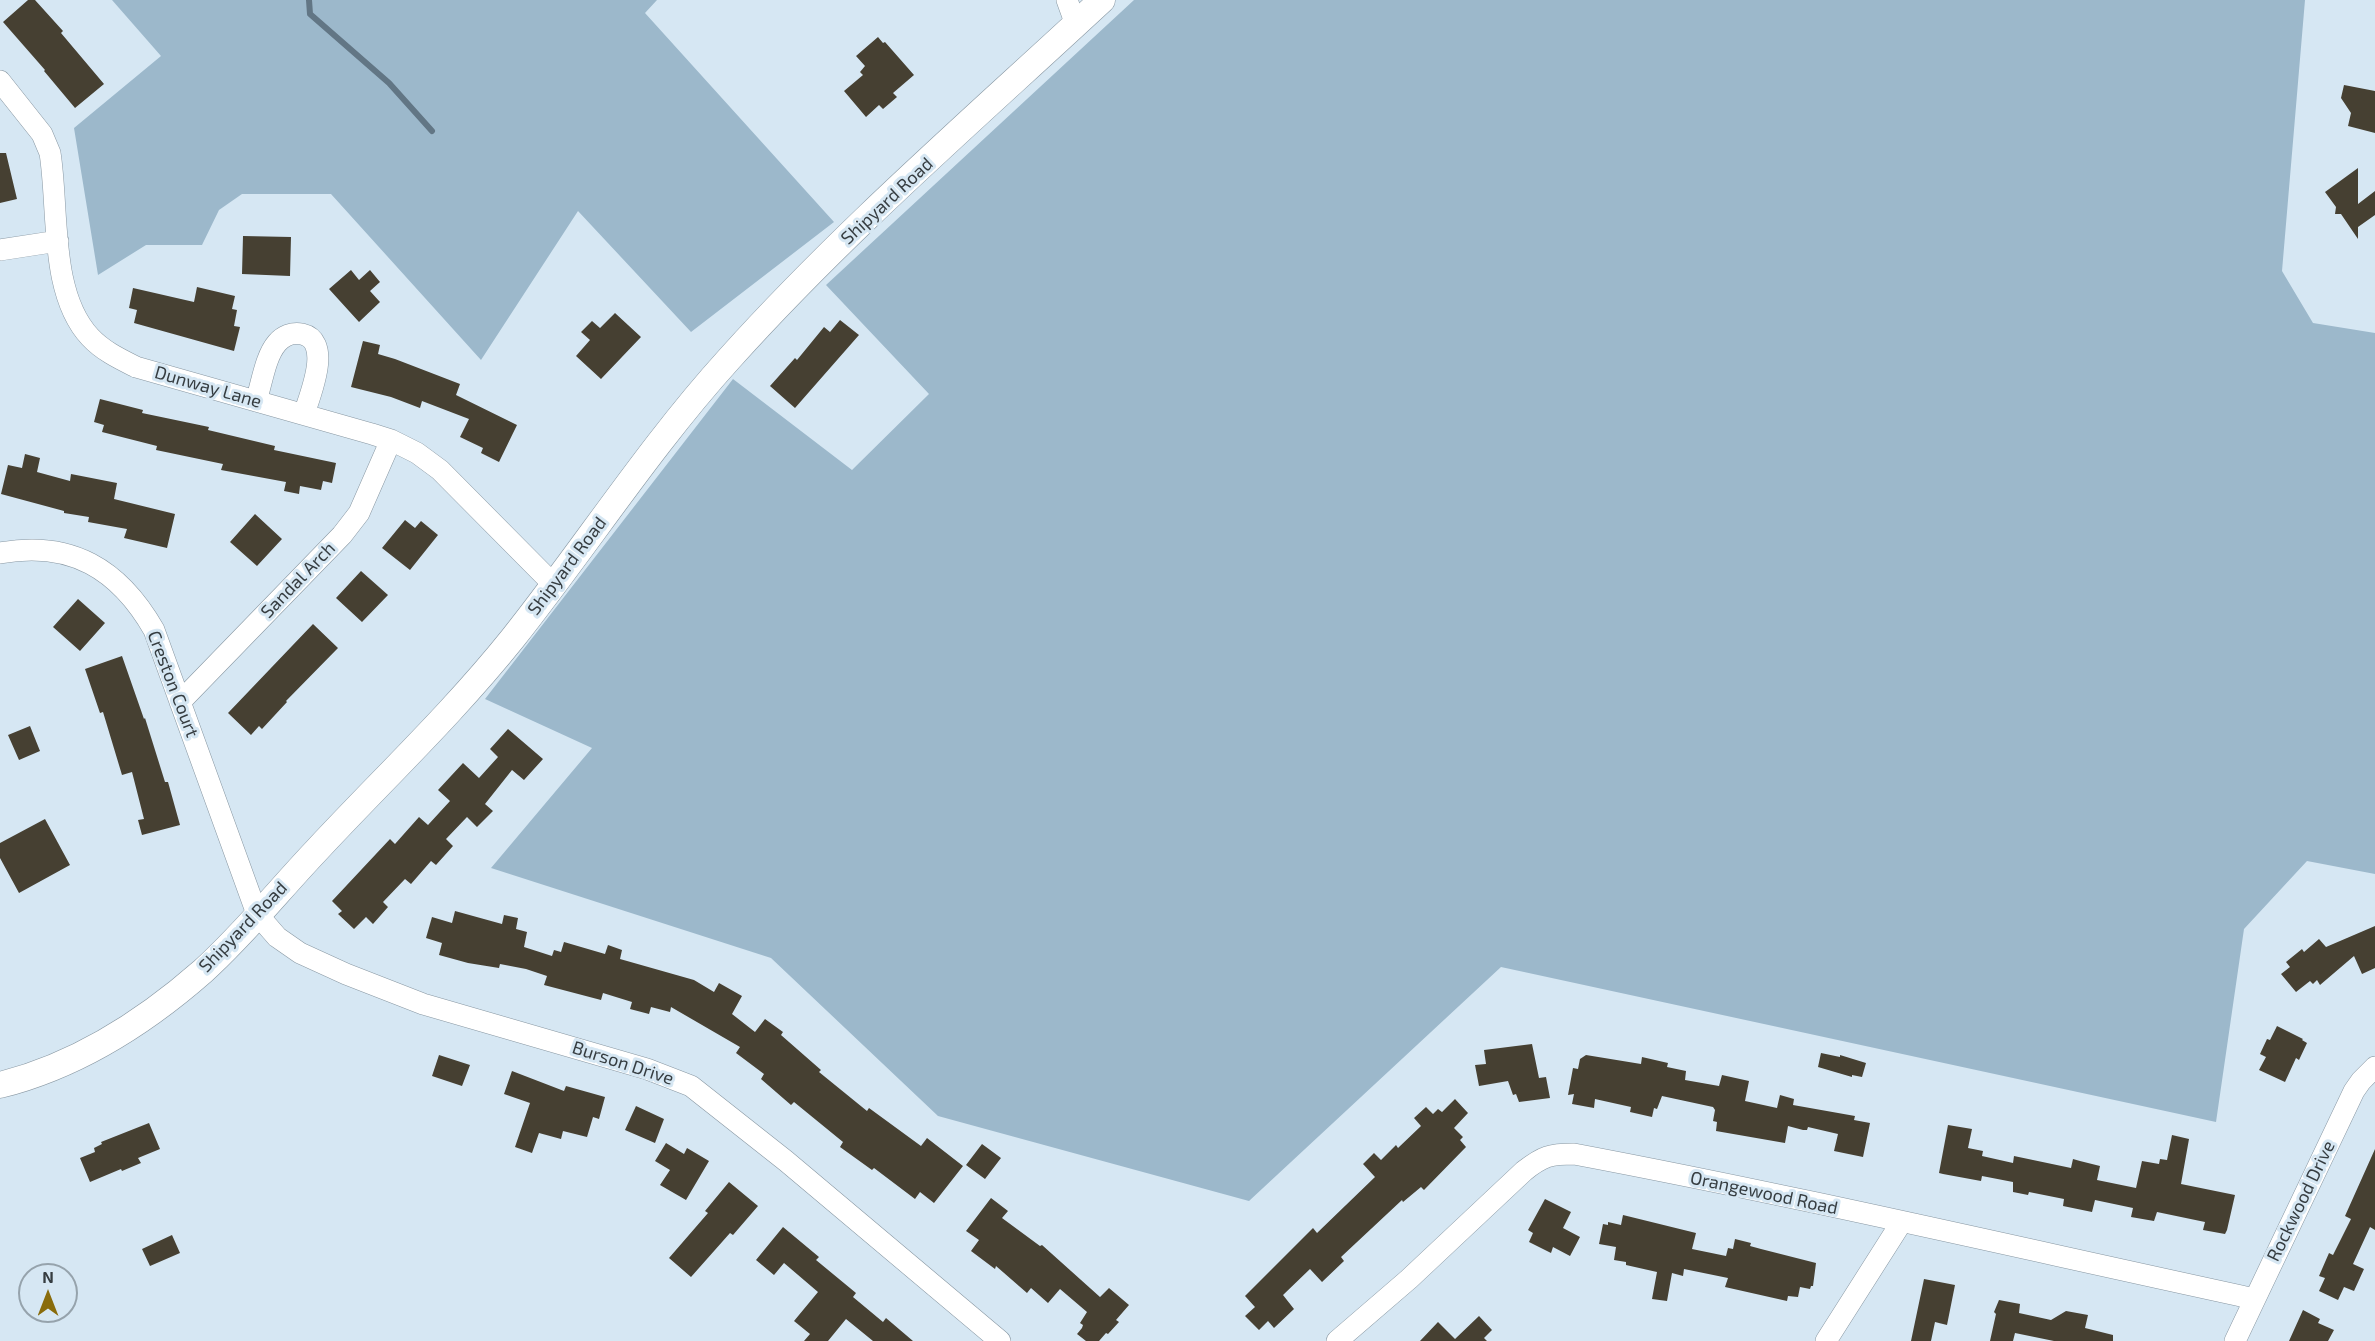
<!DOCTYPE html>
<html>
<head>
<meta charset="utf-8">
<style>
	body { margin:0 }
	#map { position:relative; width:2375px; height:1341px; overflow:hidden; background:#d6e7f3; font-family:"Exo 2",sans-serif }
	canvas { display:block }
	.north { position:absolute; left:18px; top:1263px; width:60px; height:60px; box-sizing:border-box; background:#d6e7f3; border:2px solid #96a3ac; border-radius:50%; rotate:0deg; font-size:16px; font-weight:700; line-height:24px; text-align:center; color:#363d41 }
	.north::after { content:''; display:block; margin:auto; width:21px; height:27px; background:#896c0c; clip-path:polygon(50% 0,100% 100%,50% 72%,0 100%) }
</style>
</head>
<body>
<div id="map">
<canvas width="2375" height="1341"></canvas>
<div class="north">N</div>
</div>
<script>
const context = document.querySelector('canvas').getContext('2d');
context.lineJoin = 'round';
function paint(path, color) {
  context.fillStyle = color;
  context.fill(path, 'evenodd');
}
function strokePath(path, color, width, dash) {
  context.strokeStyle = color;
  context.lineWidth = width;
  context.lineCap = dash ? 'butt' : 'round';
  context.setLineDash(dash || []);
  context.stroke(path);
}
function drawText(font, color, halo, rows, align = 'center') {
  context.font = font + ' "Exo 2",sans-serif';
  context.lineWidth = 6;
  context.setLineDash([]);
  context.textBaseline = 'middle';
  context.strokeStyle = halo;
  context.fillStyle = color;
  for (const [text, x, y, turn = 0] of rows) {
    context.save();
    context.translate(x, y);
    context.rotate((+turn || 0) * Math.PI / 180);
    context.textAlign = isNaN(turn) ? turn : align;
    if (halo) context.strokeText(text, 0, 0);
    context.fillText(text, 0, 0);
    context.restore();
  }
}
paint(new Path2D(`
	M112,0H657L645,13L834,222L691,332L578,211L481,360L331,194H242L219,210L202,245H146L98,275L74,128L161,56Z
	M1134,0H2305L2282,271L2313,323L2375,333V874L2307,861L2244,929L2216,1122L1501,967L1249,1201L938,1116L771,958L491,868L592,748L485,699L733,379L852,470L929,394L826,285Z`), '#9cb8cb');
strokePath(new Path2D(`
	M309,0L310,14L389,83L432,131`), '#627685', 6);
paint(new Path2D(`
	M28,0H35L63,31L61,33L104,84L75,108L44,71L45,70L3,22Z
	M878,37L883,43L885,42L914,75L893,93L897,97L883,109L879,105L866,117L844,91L863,75L860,72L865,66L856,56Z
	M2344,85L2375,91V133L2348,126L2351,113L2341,98Z
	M0,153H6L17,199L0,203Z
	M2358,168V204L2375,191V215L2358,227V239L2341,214H2335L2336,207L2325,192Z
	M243,236L291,237L290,276L242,274Z
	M351,270L359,280L370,270L380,282L370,291L380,302L359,322L329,289Z
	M197,287L235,296L232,309L237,310L234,326L240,327L234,351L134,323L137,310L129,308L133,288L194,302Z
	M615,313L641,337L601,379L576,356L590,340L581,332L592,321L600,328Z
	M840,320L859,335L795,408L770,386L795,358L797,360L824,327L830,332Z
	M363,341L380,345L378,354L395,359L460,384L456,395L517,425L499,462L481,453L483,448L460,437L469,419L422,401L420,408L391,397L351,387Z
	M100,399L143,410L142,413L209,427L208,430L275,446L274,450L336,463L332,483L323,481L321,490L300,486L299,494L284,491L286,482L221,470L223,464L156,450L157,446L102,432L104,425L94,422Z
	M25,454L40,458L37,472L70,481L71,474L117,483L114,499L175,514L167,548L124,538L127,529L88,522L89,517L64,513V511L1,494L8,465L22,468Z
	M255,514L282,539L257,566L230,542Z
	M405,520L415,528L421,521L438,535L410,570L382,548Z
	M361,571L388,595L362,622L336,598Z
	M78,599L105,623L80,651L53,627Z
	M313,624L338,648L286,701L287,702L262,729L259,726L251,735L228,713Z
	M122,656L144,719L145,718L165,782H168L180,825L142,835L138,820L144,819L132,772L122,775L103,712L100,713L85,669Z
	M30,726L40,751L19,760L8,735Z
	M508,729L543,759L524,780L512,770L485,804L493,811L477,827L467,817L446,839L453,846L436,865L431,861L411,884L405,879L383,902L388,907L373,924L366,917L354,929L338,914L342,911L332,901L390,839L395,844L419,817L428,825L450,801L438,790L463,763L479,778L498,757L490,749Z
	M45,819L70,865L19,893L0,858V843Z
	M455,911L502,924L504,915L518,918L516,929L527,932L524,947L552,956L554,950L561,952L564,942L605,954L608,945L622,950L620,959L694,980L714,992L719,983L742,996L732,1014L755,1032L765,1019L783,1032L781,1035L821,1070L819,1072L867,1111L869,1108L921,1146L927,1138L963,1166L934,1203L920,1192L915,1199L874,1168L872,1170L840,1147L843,1142L794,1102L791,1105L761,1079L764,1074L736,1053L740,1047L671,1007L670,1012L651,1007L649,1014L630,1009L632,1002L603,993L601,1000L544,985L547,976L526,969L500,964L499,968L468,963L439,955L442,943L426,938L432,917L452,923Z
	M2375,926V968L2362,974L2354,956L2320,985L2317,980L2313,984L2310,981L2296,992L2281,974L2290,967L2286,962L2302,949L2304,952L2319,939L2326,947Z
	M2277,1026L2303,1039L2302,1040L2307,1043L2299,1060L2296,1058L2285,1082L2259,1070L2266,1057L2260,1054L2267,1039L2270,1040Z
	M1532,1044L1539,1078L1546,1077L1550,1098L1519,1102L1516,1094L1513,1095L1508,1081L1479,1086L1475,1065L1486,1064L1484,1050Z
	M1821,1053L1840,1057V1055L1866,1063L1862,1077L1852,1075V1077L1818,1067Z
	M439,1055L470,1065L462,1086L432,1076Z
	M1586,1055L1641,1064L1642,1057L1668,1063L1667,1067L1686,1071L1685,1080L1719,1086L1722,1075L1749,1081L1745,1101L1777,1108L1780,1095L1794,1099L1793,1105L1855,1116L1854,1120L1870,1123L1863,1157L1834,1151L1838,1134L1808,1127L1807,1130H1803L1788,1126L1785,1143L1716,1131L1717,1122L1713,1121L1715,1110L1713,1107L1662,1096L1657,1109L1654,1108L1652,1117L1630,1112L1631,1107L1595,1099L1594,1108L1572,1104L1574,1094L1568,1095L1573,1068L1578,1069L1580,1059Z
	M512,1071L564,1091L566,1086L605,1097L599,1119L593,1117L587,1137L563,1131L561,1139L539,1133L532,1153L515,1147L530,1103L504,1094Z
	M1455,1099L1468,1113L1454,1128L1463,1137L1460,1140L1466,1147L1424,1190L1421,1187L1403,1202L1402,1200L1341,1257L1344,1261L1322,1282L1310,1269L1283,1295L1294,1309L1274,1328L1268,1321L1259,1330L1245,1316L1255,1307L1245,1296L1313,1228L1317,1233L1375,1177L1363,1164L1374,1153L1381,1160L1396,1145L1398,1148L1421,1126L1414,1118L1426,1107L1433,1114L1438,1109L1442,1112Z
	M636,1106L664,1119L655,1143L625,1130Z
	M149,1123L160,1149L138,1158L141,1163L122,1171L121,1169L90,1182L80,1158L95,1152L94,1148L102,1144L101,1142Z
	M1948,1125L1972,1129L1968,1148L1983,1151L1982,1156L2013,1163L2014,1156L2071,1168L2073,1159L2080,1161L2100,1166L2097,1180L2136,1188L2142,1161L2159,1164L2160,1159L2167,1160L2172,1135L2189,1139L2181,1184L2235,1195L2227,1230L2225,1234L2203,1230L2205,1222L2157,1212L2154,1221L2131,1217L2133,1208L2095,1200L2092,1212L2063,1206L2064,1199L2029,1192L2028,1195L2013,1192V1182L1982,1176L1981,1181L1943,1174L1939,1173Z
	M666,1143L684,1154L687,1148L709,1161L686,1200L660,1185L670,1170L655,1161Z
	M982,1144L1001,1158L985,1179L966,1165Z
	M2375,1149V1230L2370,1227L2353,1264L2364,1269L2354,1291L2344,1287L2338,1300L2319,1291L2325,1278L2319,1276L2329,1253L2333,1255L2351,1219L2345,1216Z
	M729,1182L758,1206L733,1235L730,1233L691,1277L669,1258L708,1213L705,1211Z
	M991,1198L1008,1211L1002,1218L1040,1246L1042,1245L1100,1297L1109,1288L1129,1305L1116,1320L1119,1322L1108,1334L1106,1333L1099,1341H1086L1077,1334L1082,1328L1083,1325L1080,1323L1087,1312L1060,1289L1048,1303L1031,1288L1027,1293L996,1266L995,1269L971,1251L979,1240L966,1231Z
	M1545,1199L1571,1212L1563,1228L1580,1237L1570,1256L1553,1247L1551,1253L1529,1242L1533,1233L1528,1230Z
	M1623,1215L1696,1233L1692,1249L1726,1256L1728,1248L1733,1249L1735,1239L1751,1243L1750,1246L1761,1249L1816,1263L1813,1286H1811L1810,1289L1800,1287L1798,1297L1788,1296L1787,1301L1725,1287L1728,1278L1684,1269L1683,1276L1672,1273L1667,1301L1652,1299L1657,1272L1626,1265V1262L1614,1260L1616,1247L1599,1244L1603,1224L1608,1225V1222L1621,1225Z
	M783,1227L819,1257L816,1260L856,1293L853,1297L883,1322L886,1318L913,1341H873L846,1319L828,1341H804L810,1334L794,1321L818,1292L784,1263L774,1275L756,1260Z
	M172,1235L180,1253L150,1266L142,1249Z
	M1924,1279L1955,1285L1947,1325L1935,1322L1931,1341H1911Z
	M1999,1300L2020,1304L2019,1313L2051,1320L2066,1311L2088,1315L2085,1328L2113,1335V1341H2054L2015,1333L2013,1341H1990L1996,1314L1994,1312Z
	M2303,1310L2320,1319L2318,1323L2334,1330L2328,1341H2289Z
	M1479,1316L1492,1330L1484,1338L1487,1341H1420L1438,1322L1455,1339Z`), '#464032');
const minor = new Path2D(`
	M1067,0L1076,25
	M0,81L42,134L50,153C59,209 49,293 90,337C103,351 120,359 136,367L372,434L391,440L417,453L440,470L554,585
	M0,250L58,241
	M256,401C262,383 265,357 277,343C283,336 292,332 302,334C333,341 310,395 304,414
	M0,553C71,540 119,569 154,630L257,914L277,937L300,953L346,974L423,1004L647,1069L691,1086L786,1161L1000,1341
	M180,702L342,535L359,513L391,440
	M1337,1341L1409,1279L1524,1171C1543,1156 1550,1154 1574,1154C1802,1197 2028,1250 2255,1299
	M1826,1341L1901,1223
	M2235,1341L2354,1091L2361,1081L2375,1067`);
const tertiary = new Path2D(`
	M0,1085C76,1066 145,1022 203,971C244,934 279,890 316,851C382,780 453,713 513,638C586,546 650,446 729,359C844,231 976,117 1102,0`);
strokePath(minor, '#8897a2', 22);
strokePath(tertiary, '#8897a2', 27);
strokePath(minor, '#fff', 21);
strokePath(tertiary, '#fff', 26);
drawText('18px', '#363d41', '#d6e7f3', [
	["Shipyard Road",887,201,-43],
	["Dunway Lane",208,387,16],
	["Shipyard Road",567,566,-53],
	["Sandal Arch",298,580,-46],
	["Creston Court",173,684,69],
	["Shipyard Road",243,927,-46],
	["Burson Drive",623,1063,18],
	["Orangewood Road",1764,1193,12],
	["Rockwood Drive",2301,1201,-64]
]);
</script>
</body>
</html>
